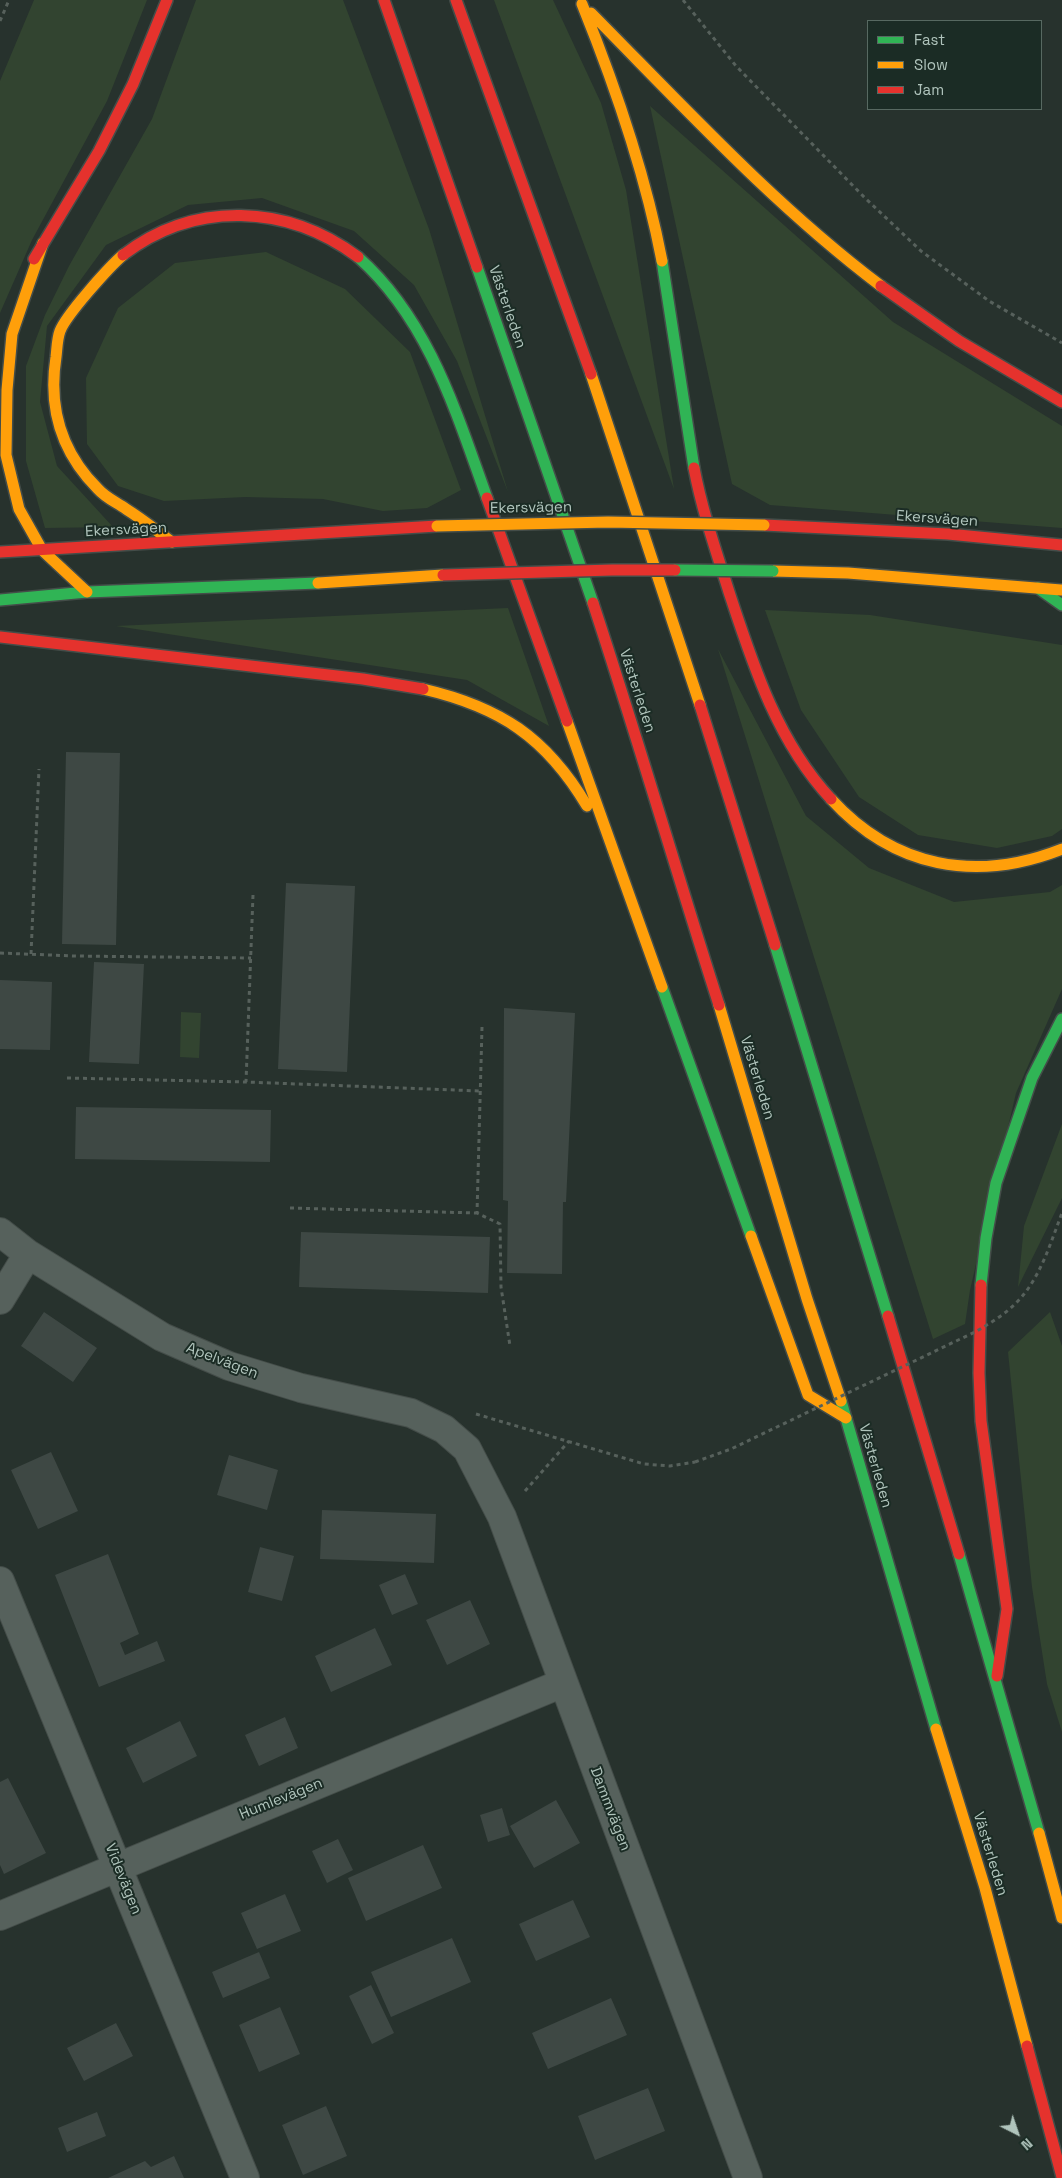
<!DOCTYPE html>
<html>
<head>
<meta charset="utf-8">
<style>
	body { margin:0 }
	#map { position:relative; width:1062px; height:2178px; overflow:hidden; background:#27322d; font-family:"Space Grotesk",sans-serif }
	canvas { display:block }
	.legend { position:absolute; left:867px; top:20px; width:175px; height:90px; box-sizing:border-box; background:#1b2c25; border:1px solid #576961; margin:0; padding:6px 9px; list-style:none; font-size:15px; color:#b0c4bc }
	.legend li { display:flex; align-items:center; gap:10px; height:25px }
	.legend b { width:25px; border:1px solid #576961 }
	.north { position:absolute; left:992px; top:2108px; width:50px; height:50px; -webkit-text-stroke:4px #1b2c25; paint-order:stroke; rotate:139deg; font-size:14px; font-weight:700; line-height:20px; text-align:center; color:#b0c4bc }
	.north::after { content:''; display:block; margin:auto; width:18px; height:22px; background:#b0c4bc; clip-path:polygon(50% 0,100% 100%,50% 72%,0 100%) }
</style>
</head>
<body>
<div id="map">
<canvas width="1062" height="2178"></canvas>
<ul class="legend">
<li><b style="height:6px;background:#30b455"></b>Fast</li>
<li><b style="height:6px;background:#ff9f0a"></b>Slow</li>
<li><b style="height:6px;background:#e5322d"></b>Jam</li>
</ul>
<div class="north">N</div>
</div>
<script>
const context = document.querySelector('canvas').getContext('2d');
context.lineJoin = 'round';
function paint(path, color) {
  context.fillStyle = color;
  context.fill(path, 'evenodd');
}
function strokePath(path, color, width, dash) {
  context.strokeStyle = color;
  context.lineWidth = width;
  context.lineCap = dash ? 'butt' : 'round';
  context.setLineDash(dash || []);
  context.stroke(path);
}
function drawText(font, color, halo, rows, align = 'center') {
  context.font = font + ' "Space Grotesk",sans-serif';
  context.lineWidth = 4;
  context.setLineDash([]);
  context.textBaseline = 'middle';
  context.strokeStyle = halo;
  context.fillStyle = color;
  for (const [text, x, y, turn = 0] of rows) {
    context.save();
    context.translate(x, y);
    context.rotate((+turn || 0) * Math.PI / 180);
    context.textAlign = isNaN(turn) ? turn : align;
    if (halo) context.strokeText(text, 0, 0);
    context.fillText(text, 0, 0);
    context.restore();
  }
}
paint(new Path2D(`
	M34,0H147L107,101L32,240L0,313V81Z
	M196,0H343L429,229L508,492L457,361L414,285L354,231L262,198L188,205L106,245L47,326L40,402L57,466L113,527L45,528L26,461V366L45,315L69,266L152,119Z
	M494,0H553L601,103L626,190L674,489Z
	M650,106L893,322L1062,426V528L770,505L732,484Z
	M266,252L345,289L410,352L461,490L427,508L383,511L323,499L245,497L164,501L118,486L87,444L86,378L118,308L175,263Z
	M508,608L549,726L467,680L116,626Z
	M765,610L870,615L1062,645V829L1052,836L997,848L918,835L859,797L801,710Z
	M718,649L806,816L869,868L954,902L1050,892L1062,885V989L1016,1093L970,1290L965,1324L933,1339Z
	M181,1012L201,1013L199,1058L180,1057Z
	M1062,1124V1198L1018,1287L1024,1226Z
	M1050,1312L1062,1346V1732L1047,1684L1032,1587L1008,1352Z`), '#324430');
paint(new Path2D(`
	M66,752L120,753L116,945L62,944Z
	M286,883L355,886L347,1072L278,1069Z
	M94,962L144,964L139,1064L89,1062Z
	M0,980L52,982L50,1050L0,1049Z
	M504,1008L575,1013L566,1202H563L562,1274L507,1273L508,1201L503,1200Z
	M76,1107L271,1110L270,1162L75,1159Z
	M301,1232L490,1237L488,1293L299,1287Z
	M44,1312L97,1348L73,1382L21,1346Z
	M51,1452L78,1511L38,1529L11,1470Z
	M229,1455L278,1470L267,1510L217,1495Z
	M322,1510L436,1514L434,1563L320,1559Z
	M260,1547L294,1556L282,1601L248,1592Z
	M108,1554L139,1634L120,1643L125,1655L157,1641L165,1661L99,1687L55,1575Z
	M405,1574L418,1604L392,1615L379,1585Z
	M470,1600L490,1644L447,1665L426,1620Z
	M375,1628L392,1665L331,1692L315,1656Z
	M285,1717L298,1748L259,1766L245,1735Z
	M180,1721L197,1756L143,1783L126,1748Z
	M8,1778L46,1853L4,1874L0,1865V1782Z
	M556,1800L580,1843L534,1868L510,1826Z
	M502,1808L510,1835L488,1842L480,1815Z
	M338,1839L353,1870L327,1883L312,1851Z
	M423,1845L442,1888L366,1921L348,1878Z
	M285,1894L301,1931L257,1949L241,1913Z
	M573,1900L590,1937L536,1961L519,1924Z
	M452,1938L471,1982L391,2017L371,1972Z
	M259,1952L270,1978L223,1998L212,1972Z
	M371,1985L394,2033L372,2044L349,1996Z
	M611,1998L627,2035L548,2069L532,2033Z
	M280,2007L300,2054L259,2072L239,2025Z
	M116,2023L133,2056L84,2081L67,2048Z
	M648,2088L665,2131L595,2160L578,2116Z
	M326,2106L347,2156L303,2175L282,2125Z
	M97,2112L106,2136L67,2152L58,2128Z
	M174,2156L184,2178H108L145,2161L151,2167Z`), '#3e4844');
const street = new Path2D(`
	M0,1232L28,1254L162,1337L229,1366L301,1388L411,1413L444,1429L467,1449L502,1517L748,2178
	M0,1300L28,1254
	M0,1581L245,2178
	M0,1916L563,1683`);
const fast = new Path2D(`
	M358,257C429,320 456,412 487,498
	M662,261L694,468
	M477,267L593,603
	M1038,588L1062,605
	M0,600L87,592L318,583
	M775,945L888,1316
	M662,987L751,1236
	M981,1285L986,1238L996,1183L1032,1078L1062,1019
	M841,1401L936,1729
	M959,1554L1039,1833`);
const slow = new Path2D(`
	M582,4C616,88 645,172 662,261
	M591,13C685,108 775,206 881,286
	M43,243L12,334L7,390L6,455L19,509L42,550L87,592
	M123,255C109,267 66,315 60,331C57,339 57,349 56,357C48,408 62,453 98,489C106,498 116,502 126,509C142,519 157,531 172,542
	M591,374L700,705
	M773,571L848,573L1061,590
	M318,583L443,575
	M423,689C500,707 546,737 587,806
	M567,721L662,987
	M831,799C894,868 976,883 1062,849
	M719,1005L807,1299L841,1401
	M751,1236L808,1395L846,1418
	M936,1729L985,1888L1027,2046
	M1039,1833L1062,1918`);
const jam = new Path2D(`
	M384,0L477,267
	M456,0L591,374
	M123,255C195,200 287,204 358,257
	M34,259L99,151L133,84L167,0
	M881,286L959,341L1062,402
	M694,468C702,510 716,551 729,592C753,665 777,741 831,799
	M487,498L567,721
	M764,525L948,534L1062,545
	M0,552L437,526
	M593,603C637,736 676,871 719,1005
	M0,637L363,679L423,689
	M700,705L775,945
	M981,1285L979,1373L981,1421L1007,1609L997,1676
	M888,1316L959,1554
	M1027,2046L1062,2177`);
strokePath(street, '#444d49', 30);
strokePath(fast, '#444d49', 14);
strokePath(slow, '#444d49', 14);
strokePath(jam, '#444d49', 14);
strokePath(new Path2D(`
	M683,0L736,66L865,198L921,251L989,301L1062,343
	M0,21L9,0
	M253,895L246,1082L480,1091
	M0,953L74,956L251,958
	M31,954L39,769
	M482,1027L477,1213L500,1224L501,1287L510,1346
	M67,1078L246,1082
	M290,1208L477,1213
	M476,1414L644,1464L670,1466L695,1462
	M525,1491L569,1441`), '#57615c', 3, [4, 4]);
strokePath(street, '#56615c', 28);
strokePath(fast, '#30b455', 11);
strokePath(slow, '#ff9f0a', 11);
strokePath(jam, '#e5322d', 11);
const fastBridge = new Path2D(`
	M675,570L773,571`);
const slowBridge = new Path2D(`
	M437,526L608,522L764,525`);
const jamBridge = new Path2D(`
	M443,575L612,570H675`);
strokePath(fastBridge, '#444d49', 14, []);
strokePath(slowBridge, '#444d49', 14, []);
strokePath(jamBridge, '#444d49', 14, []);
strokePath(new Path2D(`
	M695,1462L731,1449L977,1331C990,1323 1004,1315 1015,1304C1040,1280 1050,1244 1062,1213`), '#57615c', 3, [4, 4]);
strokePath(fastBridge, '#30b455', 11);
strokePath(slowBridge, '#ff9f0a', 11);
strokePath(jamBridge, '#e5322d', 11);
drawText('15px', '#b0c4bc', '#1b2c25', [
	["Västerleden",507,307,71],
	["Ekersvägen",531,508,-1],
	["Ekersvägen",937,519,4],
	["Ekersvägen",126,530,-3],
	["Västerleden",637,691,72],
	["Västerleden",757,1078,73],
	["Apelvägen",222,1361,21],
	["Västerleden",875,1466,74],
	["Humlevägen",281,1799,-22],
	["Dammvägen",610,1809,69],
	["Västerleden",990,1854,73],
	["Videvägen",123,1879,68]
]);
</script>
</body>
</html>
